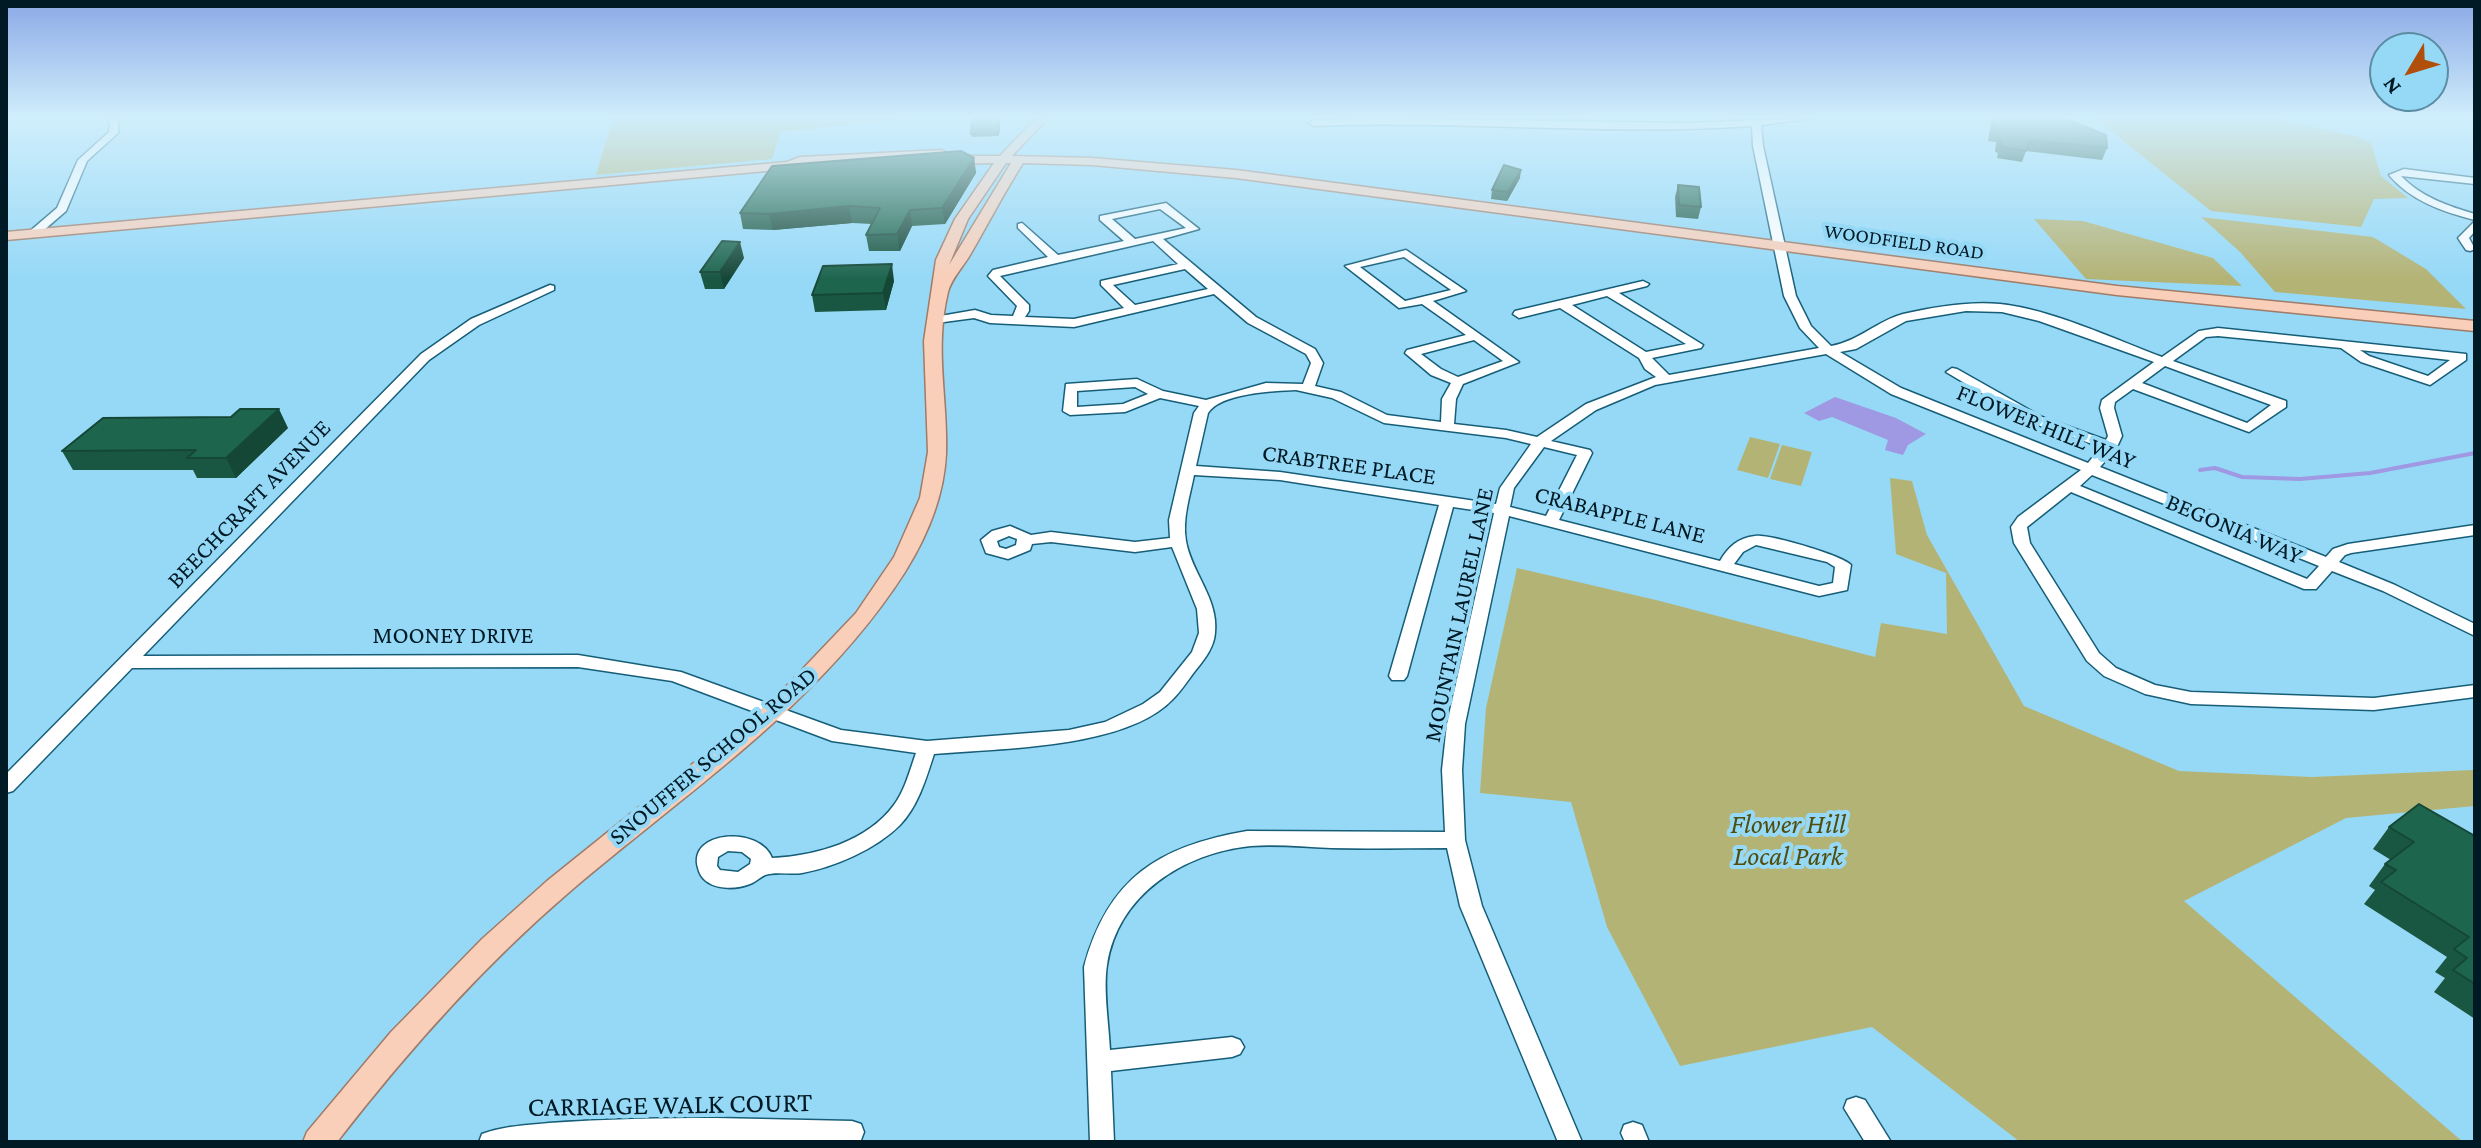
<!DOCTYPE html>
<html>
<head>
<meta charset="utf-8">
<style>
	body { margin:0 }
	#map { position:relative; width:2481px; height:1148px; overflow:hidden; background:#96d9f7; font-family:"Crimson Pro",serif }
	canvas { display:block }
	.frame { position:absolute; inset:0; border:8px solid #001a25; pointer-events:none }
	.north { position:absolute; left:2369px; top:32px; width:80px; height:80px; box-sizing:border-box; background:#96d9f7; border:2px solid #5a8da3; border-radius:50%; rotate:232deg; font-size:22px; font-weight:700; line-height:32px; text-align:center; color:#001a25 }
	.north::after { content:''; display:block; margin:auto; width:28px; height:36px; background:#b04f0c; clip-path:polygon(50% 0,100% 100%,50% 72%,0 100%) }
</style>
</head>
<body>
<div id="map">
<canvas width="2481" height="1148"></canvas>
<div class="frame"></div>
<div class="north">N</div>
</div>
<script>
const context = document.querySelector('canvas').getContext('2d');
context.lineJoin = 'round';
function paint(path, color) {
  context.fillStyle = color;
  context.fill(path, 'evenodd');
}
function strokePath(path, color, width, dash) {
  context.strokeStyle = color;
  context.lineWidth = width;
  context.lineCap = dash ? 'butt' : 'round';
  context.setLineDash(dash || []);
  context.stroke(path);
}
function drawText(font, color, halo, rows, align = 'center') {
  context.font = font + ' "Crimson Pro",serif';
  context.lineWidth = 8;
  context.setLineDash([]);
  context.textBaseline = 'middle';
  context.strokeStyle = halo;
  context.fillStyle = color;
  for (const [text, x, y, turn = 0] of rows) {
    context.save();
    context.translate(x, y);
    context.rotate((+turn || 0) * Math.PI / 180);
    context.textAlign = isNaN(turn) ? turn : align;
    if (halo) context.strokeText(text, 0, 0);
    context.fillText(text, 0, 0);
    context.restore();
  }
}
paint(new Path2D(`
	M613,118H906L780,132L772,159L596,175Z
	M2095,118H2275L2358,137L2371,143L2381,176L2408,198L2374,199L2361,227L2211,211Z
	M2201,217L2373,237L2426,269L2466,309L2275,292L2240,252Z
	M2034,219L2083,221L2213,258L2242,286L2086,279Z
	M1750,437L1780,444L1768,478L1737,470Z
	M1782,445L1812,452L1801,486L1770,479Z
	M1890,478L1912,481L1927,535L2024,706L2179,771L2312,777L2473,770L2475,772V806L2346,818L2184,901L2463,1142H2020L1872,1027L1680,1066L1607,927L1571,802L1480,793L1486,708L1517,568L1656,600L1875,657L1881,623L1947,634L1946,573L1896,554Z`), '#b4b376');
paint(new Path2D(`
	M1835,397L1896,418L1926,434L1908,445L1903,455L1885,450L1888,440L1832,417L1819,421L1804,413Z`), '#9f98e2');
strokePath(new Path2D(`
	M2200,470L2215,468L2242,477L2300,479L2370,473L2475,453`), '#9f98e2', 4);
const minor = new Path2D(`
	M107,118H116L118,121V133L87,161L66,211L37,236H29V232L57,208L78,160L109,132L110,123Z
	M1370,118L1686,123L1814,118L1761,125L1763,146L1796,296L1811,326L1831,346C1859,341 1877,321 1903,314C1934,307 1968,301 2000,304C2050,309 2114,339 2162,357L2199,331L2218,328L2466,354V360L2430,385L2361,362L2341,348L2218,336L2206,337L2173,361L2286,401V407L2249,432L2133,389L2115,402L2114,408L2122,436L2116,449L2100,467L2326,557L2333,549L2348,544L2475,525V535L2351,553L2345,555L2339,562L2395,585L2475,624V636L2383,591L2332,571L2316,589H2304L2071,492L2027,527L2030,543L2099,653L2116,668L2155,685L2191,692L2374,698L2475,685V697L2374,710L2191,704L2145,694L2104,676L2087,661L2014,543L2011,527L2018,517L2081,470L1891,394L1826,354L1655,385L1596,410L1551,441L1590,450L1592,453L1559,520L1720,561C1728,547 1738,538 1755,536C1769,534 1841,555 1851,565L1847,590L1819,596L1509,516L1465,724L1462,770L1465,840L1482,906L1582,1142H1558L1460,906L1447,848C1408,848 1369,849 1331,848C1304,847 1278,844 1251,846C1184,853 1118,894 1107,965C1103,990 1109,1025 1110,1050L1232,1037L1240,1040L1244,1047L1240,1054L1232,1057L1111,1071L1114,1142H1090L1084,967C1108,878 1159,846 1247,831L1445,832L1442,770L1447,724L1494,513L1453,507L1407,676L1404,680H1392L1389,676L1439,505L1280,480L1194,475C1190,496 1182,519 1186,541C1191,572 1219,599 1215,633C1214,649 1202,662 1192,675C1186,683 1180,692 1173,699C1126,749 1000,748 934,754C926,779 918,806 900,825C876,849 835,867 802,873C791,875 776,871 765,875C760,877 756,882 750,884C733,891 703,890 698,868C687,830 760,826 772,858C815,856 867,842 894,805C905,790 910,770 916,753L832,741L672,681L578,667L132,668L13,791L6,793V774L421,354L471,319L550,285L554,286V290L479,325L429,360L143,656L578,655L681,672L841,730L927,741L1069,730L1105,722L1143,704L1160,692L1192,652L1199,633L1197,609L1172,547L1135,552L1051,542L1032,544L1030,550L1008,559L986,553L981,540L992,531L1010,526L1031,535L1051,532L1135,542L1170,538L1169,520L1194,413L1199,406L1160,398L1125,412L1070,415L1063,411L1066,384L1137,379L1163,391L1206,400L1266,383L1303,384L1311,363L1306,354L1248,323L1214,294L1074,327L990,323L974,318L929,324V318L975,310L991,315L1013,316L1017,306L988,276L993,270L1048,257L1018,228V224L1022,223L1058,255L1124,241L1100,220V216L1166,203L1199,229L1163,239L1256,317L1315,349L1323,363L1315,386L1341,392L1387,415L1441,422L1442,399L1451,383L1431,375L1405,353L1407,350L1466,335L1422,304L1399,308L1345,266L1406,250L1466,291L1433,301L1519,362L1463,384L1456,399L1454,424L1506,430L1537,437L1586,404L1656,377L1645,369L1639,358L1560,308L1519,318L1513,314L1515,311L1643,281L1649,284L1647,286L1619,293L1703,345L1701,348L1652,358L1669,375L1819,348L1800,328L1784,296L1753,146L1752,126C1606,136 1460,120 1314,126L1309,123L1314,120ZM1160,209L1186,228L1135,239L1112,219ZM1153,241L1178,264L1101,281V285L1124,308L1074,319L1025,317L1029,311V305L1000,276ZM1404,257L1451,290L1405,301L1360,267ZM1185,269L1208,289L1135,305L1113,285ZM1607,296L1686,344L1646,352L1572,305ZM1966,311L2002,312L2039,321L2154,362L2102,400L2100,408L2108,436L2106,440L2042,417L1957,369L1952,368L1946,372L2032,423L2101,447L2088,463L1901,388L1840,352L1856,349L1906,321ZM1474,340L1503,361L1458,377L1441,369L1421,354ZM2360,350L2450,360L2428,376L2369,356ZM2165,366L2271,405L2247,423L2142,383ZM1135,387L1148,394L1123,404L1077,407V391ZM1296,390L1332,398L1384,423L1506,438L1531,444L1500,488L1496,504L1280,472L1196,466L1208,413C1221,393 1273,391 1296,390ZM1544,447L1577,455L1546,516L1510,507L1514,488ZM2092,475L2319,566L2307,579L2080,486ZM1009,536L1017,539L1016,545L1006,549L999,547L997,541ZM1756,545L1827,562L1835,567L1833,583L1819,586L1734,564L1743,552ZM728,851L742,852L751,859L750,864L738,872L720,870L717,866L718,857Z
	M2404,169L2475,178V184L2401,176C2421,197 2448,206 2475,214V220C2443,212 2411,201 2389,175Z
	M2475,221V231L2469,238L2475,249L2470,251L2466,250L2458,238Z
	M1856,1097L1865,1100L1891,1142H1865L1844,1108L1847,1100Z
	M716,1118L852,1121L861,1124L864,1132L861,1140L856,1142H479L482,1134C503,1126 528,1125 549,1123C605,1119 660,1118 716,1118Z
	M1633,1122L1642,1125L1649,1142H1625L1621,1133L1624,1125Z`);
const major = new Path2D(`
	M1036,118H1048L1012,156L1092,158L1236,170L2117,286L2475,321V331L2117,295L1236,178L1092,165L1023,163C1004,193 988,224 970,255C963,267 951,279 948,292C934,350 948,398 946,454C944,496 927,537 905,572C819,706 686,792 567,894C481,968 406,1053 337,1142H303L307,1132L391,1032L482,939L547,881L776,697L856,613L894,557L920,498L928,452L924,341L936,260L955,219L994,163L947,164L941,160L947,156H1000ZM1006,163H1011L949,265L968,219Z
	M942,150L948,154L946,157L801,165L788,169L6,240V232L787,162L800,157Z`);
strokePath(minor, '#165e78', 3);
strokePath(major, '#9f7b68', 3);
paint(minor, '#fff');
paint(major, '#f9cfba');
paint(new Path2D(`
	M999,118V136L972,137L971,134Z
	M1992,118H1993L2107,148L2102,160L2026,151L2022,162L1997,158L1998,153L1995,152L1996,142L1988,141Z
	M974,158L976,173L945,224L912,226L900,251H869L866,235L872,224L852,223L773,230L743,229L740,213Z
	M1520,178L1507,201L1491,199L1492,190Z
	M1678,185L1701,207L1698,219L1676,217L1675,197Z
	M744,258L724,289H705L700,272Z
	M894,281L886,310L815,312L812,295Z
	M288,428L236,478H197L193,470H73L62,451Z
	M2389,827L2475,836V1019L2434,992L2445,978L2435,972L2447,957L2364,904L2375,890L2369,886L2385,864L2391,860L2373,849Z`), '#1a5743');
paint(new Path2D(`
	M974,158L976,173L945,224L942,208Z
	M1521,170L1520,178L1507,201L1508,192Z
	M849,206L852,223L773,230L769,214Z
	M910,210L912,226L900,251L897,234Z
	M740,242L744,258L724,289L720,272Z
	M892,264L894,281L886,310L883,293Z
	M279,409L288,428L236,478L226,458Z`), '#154737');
const building = new Path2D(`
	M999,118V132L971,134L972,119Z
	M1993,118H2064L2106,135L2107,148L2030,140L2026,151L2001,147L2002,141H1998L1999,131L1992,130Z
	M961,151L974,158L942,208L910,210L897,234L866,235L880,208L849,206L769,214L740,213L772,166Z
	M1504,165L1521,170L1508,192L1492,190Z
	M1678,185L1699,187L1701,207L1679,205Z
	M722,241L740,242L720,272H700Z
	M892,264L883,293L812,295L823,266Z
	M240,409H279L226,458H187L196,450L62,451L103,418L231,417Z
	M2419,804L2475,836V984L2453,970L2467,958L2454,949L2469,937L2381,882L2396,870L2385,864L2414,842L2389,827Z`);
paint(building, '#1e654e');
strokePath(building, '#154737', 2);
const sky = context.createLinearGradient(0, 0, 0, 279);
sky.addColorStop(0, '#8ba9e6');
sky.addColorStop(0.42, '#d0eefb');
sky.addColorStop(1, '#d0eefb00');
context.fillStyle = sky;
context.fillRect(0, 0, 2481, 279);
drawText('20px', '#001a25', '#96d9f7', [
	["WOODFIELD ROAD",1904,242,8]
]);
drawText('24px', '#001a25', '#96d9f7', [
	["FLOWER HILL WAY",2046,427,22],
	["CRABTREE PLACE",1349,465,8],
	["BEECHCRAFT AVENUE",249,504,-46],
	["CRABAPPLE LANE",1620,515,14],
	["BEGONIA WAY",2234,529,23],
	["MOUNTAIN LAUREL LANE",1459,615,-78],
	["MOONEY DRIVE",453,636],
	["SNOUFFER SCHOOL ROAD",713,756,-40]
]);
drawText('italic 28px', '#504e0d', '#96d9f7', [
	["Flower Hill",1788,824],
	["Local Park",1788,856]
]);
drawText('28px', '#001a25', '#96d9f7', [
	["CARRIAGE WALK COURT",670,1105,-1]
]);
</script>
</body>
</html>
